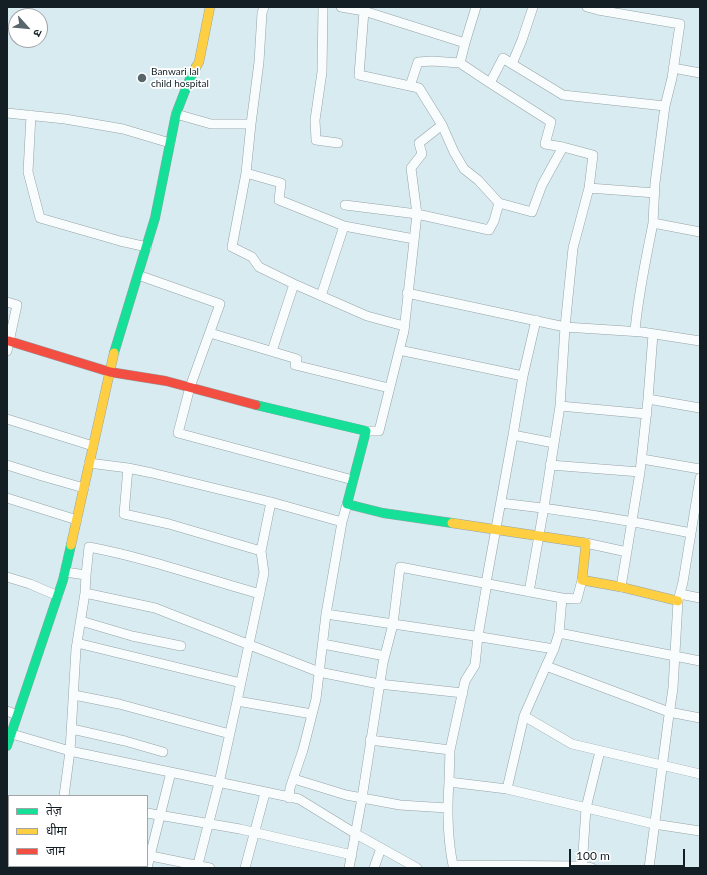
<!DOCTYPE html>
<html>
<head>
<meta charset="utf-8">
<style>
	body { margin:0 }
	#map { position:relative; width:707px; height:875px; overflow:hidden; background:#d8ebf0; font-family:Lato,"Noto Sans Devanagari",sans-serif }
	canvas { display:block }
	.frame { position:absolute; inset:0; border:8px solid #131f24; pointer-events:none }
	.legend { position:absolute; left:8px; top:795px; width:140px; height:72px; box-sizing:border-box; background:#fff; border:1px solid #a1a5a7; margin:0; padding:5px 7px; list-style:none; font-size:12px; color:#131f24 }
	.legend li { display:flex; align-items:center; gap:8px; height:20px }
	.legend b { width:20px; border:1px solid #a1a5a7 }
	.north { position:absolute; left:8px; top:8px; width:40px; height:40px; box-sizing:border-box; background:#fff; border:1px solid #a1a5a7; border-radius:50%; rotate:117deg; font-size:11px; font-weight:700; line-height:16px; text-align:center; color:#131f24 }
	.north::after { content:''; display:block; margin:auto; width:14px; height:18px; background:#58666b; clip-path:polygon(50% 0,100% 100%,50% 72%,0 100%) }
	.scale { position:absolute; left:569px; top:849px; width:116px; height:18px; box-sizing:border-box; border:2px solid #131f24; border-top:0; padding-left:5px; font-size:12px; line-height:14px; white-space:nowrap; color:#131f24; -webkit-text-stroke:3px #fff; paint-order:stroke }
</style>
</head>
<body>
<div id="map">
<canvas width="707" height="875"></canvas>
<div class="frame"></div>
<ul class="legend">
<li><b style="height:5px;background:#16e098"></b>तेज़</li>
<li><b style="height:5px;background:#ffcf43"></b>धीमा</li>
<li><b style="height:5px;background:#f24e42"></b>जाम</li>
</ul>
<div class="north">उ</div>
<div class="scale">100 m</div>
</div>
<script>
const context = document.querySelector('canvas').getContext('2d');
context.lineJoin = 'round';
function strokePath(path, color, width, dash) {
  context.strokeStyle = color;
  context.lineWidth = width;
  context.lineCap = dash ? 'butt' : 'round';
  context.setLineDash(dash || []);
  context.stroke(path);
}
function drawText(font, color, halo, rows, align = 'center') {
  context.font = font + ' Lato,sans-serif';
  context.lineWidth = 3.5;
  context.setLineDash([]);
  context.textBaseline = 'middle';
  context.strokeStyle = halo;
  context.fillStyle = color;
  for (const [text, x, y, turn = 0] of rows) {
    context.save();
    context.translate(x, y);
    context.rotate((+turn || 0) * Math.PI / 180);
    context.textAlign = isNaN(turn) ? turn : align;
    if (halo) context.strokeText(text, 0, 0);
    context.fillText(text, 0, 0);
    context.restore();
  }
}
const street = new Path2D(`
	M323,7L322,72L315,120L316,140L338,143
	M341,7L364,11L359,75L419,88L442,125L419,143L422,154L411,168L417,214L404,331L379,431H366
	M587,7L598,10L680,24L672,78L665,106L655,183L653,223L700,232
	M364,11L465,43L476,7
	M460,63L465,43
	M512,64L563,95L665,106
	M673,68L700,73
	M490,83L551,122L545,144L563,147
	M410,86L418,62L432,61L460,63L490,83L503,58L512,64L522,40L533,7
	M7,113L65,119L123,129L170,143
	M176,114L211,124H251L246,173
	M31,115L28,172L40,218L120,241L147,247
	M251,124L259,62L262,13L264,7
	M442,125L454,152L464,169L478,180L499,203
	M589,188L655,193
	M345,205L417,214L489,230L494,221L499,203L532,212L542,185L563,147L593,155L589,188L573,248L565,327L560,406L544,507L529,592
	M138,275L220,304L190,387L178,433L353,480
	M407,293L565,327L642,332L700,341
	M321,296L344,226
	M7,302L17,305L7,351
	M404,326L367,316L294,284L259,267L252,257L232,247L246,173L281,183L279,200L344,226L414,239
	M635,331C638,295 646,259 653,223
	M210,333L297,359L295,365L389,388
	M653,334L648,399L700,408
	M399,350L523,376
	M272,351L294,284
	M560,406L647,414
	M7,419L93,446
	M513,435L523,376L536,320
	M642,459L700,469
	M89,463L128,468L124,514L169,524L261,551L271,502L342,522
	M7,465L42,476L84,488
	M550,465L640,472L648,399
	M128,468L152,473L271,502
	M7,498L77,520
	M501,503C565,510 628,520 691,533
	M586,543L627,552
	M65,572L86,575L85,593L155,608L319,672L379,684L463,693
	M86,575L89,547C147,558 203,578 260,594
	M7,577L30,584L58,596
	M486,583L513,435L554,443
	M621,587L640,472
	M680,594L700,598
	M326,614L481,637L554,649L559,633L562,598L577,599L582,580
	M81,621L132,636L181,646
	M559,633L700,661
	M77,643L241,683
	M323,644L385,656
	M554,649L546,666L669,712L700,718
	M74,695L119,704L230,734
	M237,701L264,573L261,551
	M7,711L17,715
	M524,716L546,666
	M72,729L125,741L163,752
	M12,734L70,751L299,799L356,834L417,868
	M370,740L450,750L449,782
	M450,750L465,681L475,665L478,636L487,583
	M700,774L572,744L524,716L507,789L654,824L700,831
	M294,779L346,795L400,805L447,808
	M64,796L70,751L76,649L85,593
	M289,798L290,788L303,750L316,699L326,614L342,522L347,504
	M147,813L240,829L352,855
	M151,856L210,868
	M453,865C447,836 447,811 449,782L507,789
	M49,868L50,866
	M147,868L171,772
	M197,868L219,783L237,701L312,714
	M245,868L265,793
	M349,868L362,798L383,663L393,624L400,567L562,598
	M374,868L381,848
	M453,868V865L582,866L592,868
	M582,868L586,808L600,751
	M649,868L668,722L673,688L678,601L683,582L700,478`);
const fast = new Path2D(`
	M114,353L155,218L176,114L188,83L196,67
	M256,405L366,431L347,504L383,513L452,523
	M7,746L63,580L71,545`);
const slow = new Path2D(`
	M196,67L199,62L210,7
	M452,523L586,543L582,580L621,587L678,601
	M71,545L114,353`);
const jam = new Path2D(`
	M9,341L110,372L166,381L256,405`);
strokePath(street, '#95a3a7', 10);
strokePath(fast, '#95a3a7', 10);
strokePath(slow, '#95a3a7', 10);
strokePath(jam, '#95a3a7', 10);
strokePath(street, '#f9fcfd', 9);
strokePath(fast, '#16e098', 9);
strokePath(slow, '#ffcf43', 9);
strokePath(jam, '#f24e42', 9);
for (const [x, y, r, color] of [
	[142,78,5,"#58666b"]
]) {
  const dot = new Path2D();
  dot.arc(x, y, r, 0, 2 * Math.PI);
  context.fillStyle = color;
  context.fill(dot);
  strokePath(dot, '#fff', 1.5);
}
drawText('10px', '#131f24', '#fff', [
	["Banwari lal",151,72],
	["child hospital",151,84]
], 'left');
</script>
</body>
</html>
